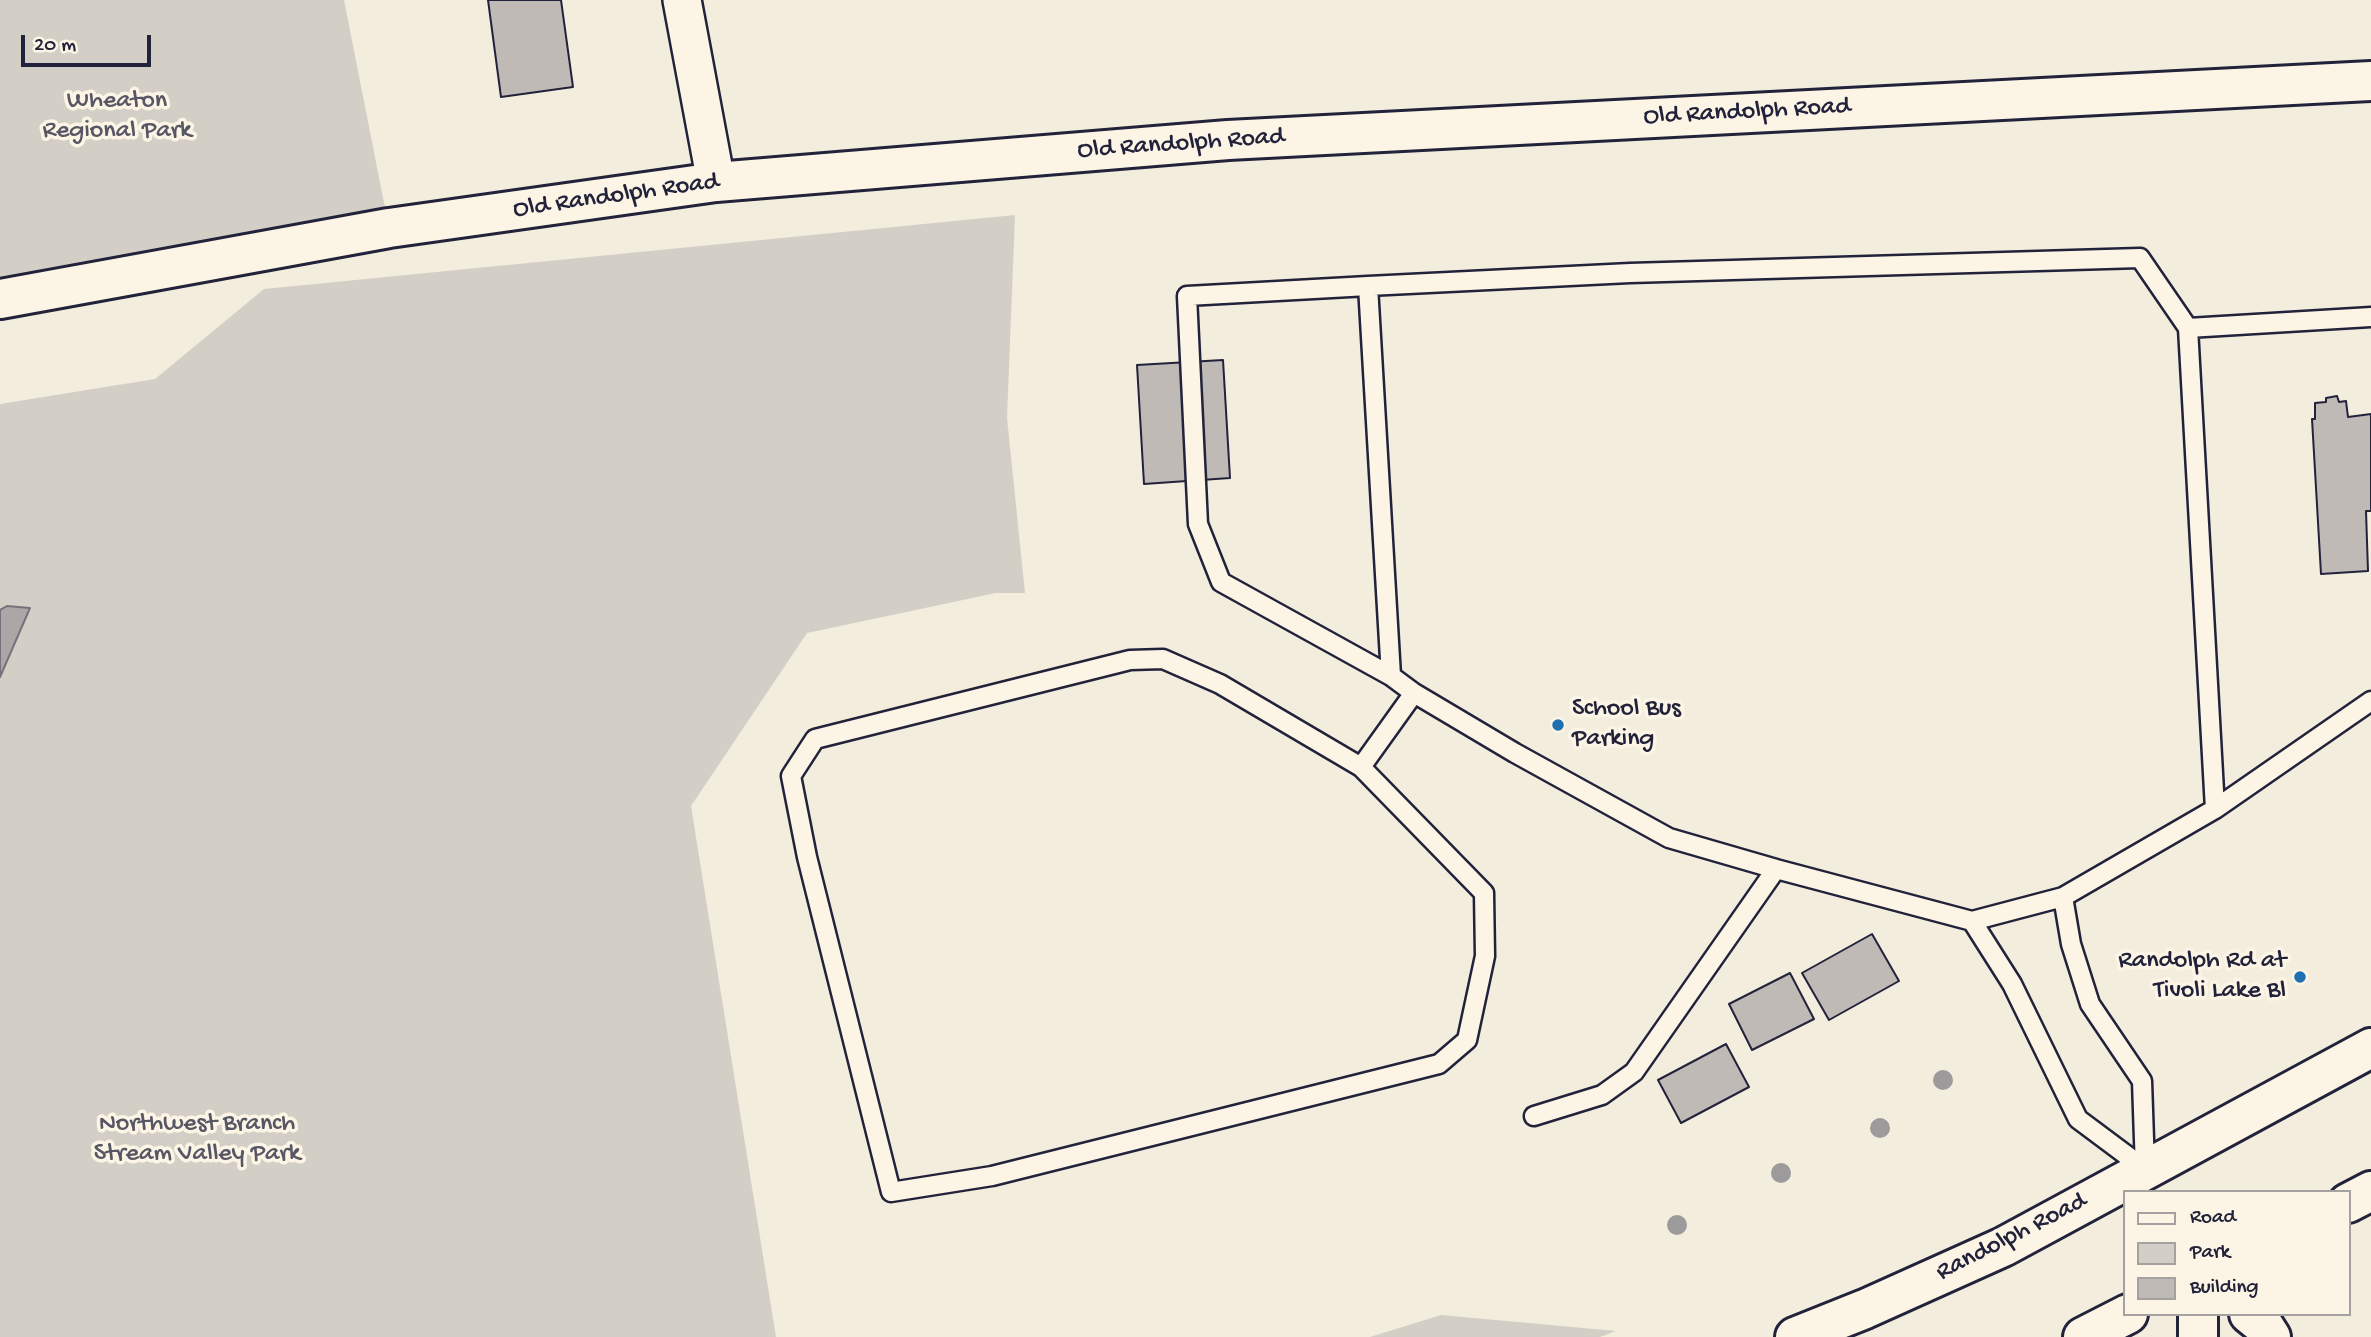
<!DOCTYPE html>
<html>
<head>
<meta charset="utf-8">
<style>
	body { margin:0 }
	#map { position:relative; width:2371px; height:1337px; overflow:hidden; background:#f3edde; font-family:"Gochi Hand",sans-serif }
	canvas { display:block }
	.legend { position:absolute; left:2123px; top:1190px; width:228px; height:126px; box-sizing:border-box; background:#fcf5e5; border:2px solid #a5a1a1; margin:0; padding:9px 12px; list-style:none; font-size:21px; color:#22223b }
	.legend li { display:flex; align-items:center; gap:14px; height:35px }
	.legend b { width:35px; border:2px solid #a5a1a1 }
	.scale { position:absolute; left:21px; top:35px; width:130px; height:32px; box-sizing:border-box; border:4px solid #22223b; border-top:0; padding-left:9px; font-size:21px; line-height:24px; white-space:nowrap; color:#22223b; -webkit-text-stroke:5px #fcf5e5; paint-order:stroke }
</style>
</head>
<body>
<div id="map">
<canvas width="2371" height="1337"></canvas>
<ul class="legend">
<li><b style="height:9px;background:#fcf5e5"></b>Road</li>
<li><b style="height:19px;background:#d4cfc6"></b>Park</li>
<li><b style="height:19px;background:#bfbab6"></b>Building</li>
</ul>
<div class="scale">20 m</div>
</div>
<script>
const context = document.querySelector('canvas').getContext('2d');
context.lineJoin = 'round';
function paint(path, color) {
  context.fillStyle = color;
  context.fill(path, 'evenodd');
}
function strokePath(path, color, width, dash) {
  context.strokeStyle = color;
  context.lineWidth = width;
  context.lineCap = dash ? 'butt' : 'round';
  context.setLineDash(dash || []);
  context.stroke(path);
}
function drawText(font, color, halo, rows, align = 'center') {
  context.font = font + ' "Gochi Hand",sans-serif';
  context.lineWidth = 7;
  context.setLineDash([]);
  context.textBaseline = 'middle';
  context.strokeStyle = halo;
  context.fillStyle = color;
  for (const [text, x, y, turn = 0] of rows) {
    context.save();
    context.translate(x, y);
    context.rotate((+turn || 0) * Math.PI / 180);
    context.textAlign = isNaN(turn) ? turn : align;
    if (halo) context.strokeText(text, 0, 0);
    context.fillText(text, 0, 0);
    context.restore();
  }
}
paint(new Path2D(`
	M0,0H344L389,228L0,301Z
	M1015,215L1007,418L1025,593H996L807,633L691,806L776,1337H0V677L30,609L7,606L0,610V404L155,379L264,289Z
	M1441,1315L1616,1331L1600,1337H1370Z`), '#d4cfc6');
const water = new Path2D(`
	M7,606L30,608L0,677V610Z`);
paint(water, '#aca7a6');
strokePath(water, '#75727b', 2);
const building = new Path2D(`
	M488,0H561L573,87L501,97Z
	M1223,360L1230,478L1144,484L1137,365Z
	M2337,396L2339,402L2346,401L2348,417L2371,414V511H2366L2368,571L2321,574L2312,419H2315V403L2326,402V398Z
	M1872,934L1899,981L1829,1020L1802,973Z
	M1790,973L1814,1019L1752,1050L1729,1004Z
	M1726,1044L1749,1087L1681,1123L1658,1080Z`);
paint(building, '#bfbab6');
strokePath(building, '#22223b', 2);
const service = new Path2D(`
	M1368,286L1187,296L1198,524L1221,582L1391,676
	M2188,328L2140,258L1630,273L1368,286L1391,676L1414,693L1515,753L1669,838L1776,869L1972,921L2063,897L2215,809L2371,701
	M1163,659L1220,684L1361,767L1484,893L1485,956L1467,1040L1439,1064L992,1176L891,1192L807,857L791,776L815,739L1130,660Z
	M1361,767L1414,693
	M2215,809L2188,328L2371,317
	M2063,897L2071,944L2090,1004L2142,1081L2145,1169
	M1972,921L2012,984L2078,1119L2145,1169
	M1534,1116L1602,1095L1634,1072L1776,869`);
const minor = new Path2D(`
	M682,0L716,182`);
const tertiary = new Path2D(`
	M0,299L389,228L716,182L1228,140L2371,81
	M2249,1314L2264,1326L2271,1337
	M2198,1337V1314`);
const primary = new Path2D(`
	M2348,1203L2371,1191
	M1795,1337L1865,1309L2003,1247L2371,1048
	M2083,1337L2128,1314`);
strokePath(service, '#22223b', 23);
strokePath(minor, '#22223b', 42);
strokePath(tertiary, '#22223b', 44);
strokePath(primary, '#22223b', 44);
strokePath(service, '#fcf5e5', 18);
strokePath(minor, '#fcf5e5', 37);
strokePath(tertiary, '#fcf5e5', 38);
strokePath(primary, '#fcf5e5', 38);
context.fillStyle = '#9d9a9b';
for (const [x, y] of [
	[1943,1080],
	[1880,1128],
	[1781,1173],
	[1677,1225]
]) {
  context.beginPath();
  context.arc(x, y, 10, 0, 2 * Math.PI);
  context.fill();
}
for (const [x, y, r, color] of [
	[1558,725,7,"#1f6fb2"],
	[2300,977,7,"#1f6fb2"]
]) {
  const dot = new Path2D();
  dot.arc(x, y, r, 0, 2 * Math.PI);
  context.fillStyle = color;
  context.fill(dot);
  strokePath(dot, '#fcf5e5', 2.5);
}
drawText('26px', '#575665', '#fcf5e5', [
	["Wheaton",117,102],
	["Regional Park",117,132],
	["Northwest Branch",197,1125],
	["Stream Valley Park",197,1155]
]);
drawText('26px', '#22223b', '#fcf5e5', [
	["Old Randolph Road",1747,113,-3],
	["Old Randolph Road",1181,145,-4],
	["Old Randolph Road",616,197,-8],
	["Randolph Road",2012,1238,-27]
]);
drawText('26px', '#22223b', '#fcf5e5', [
	["School Bus",1572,710],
	["Parking",1572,740],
	["Randolph Rd at",2286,962,"right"],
	["Tivoli Lake Bl",2286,992,"right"]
], 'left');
</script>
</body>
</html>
